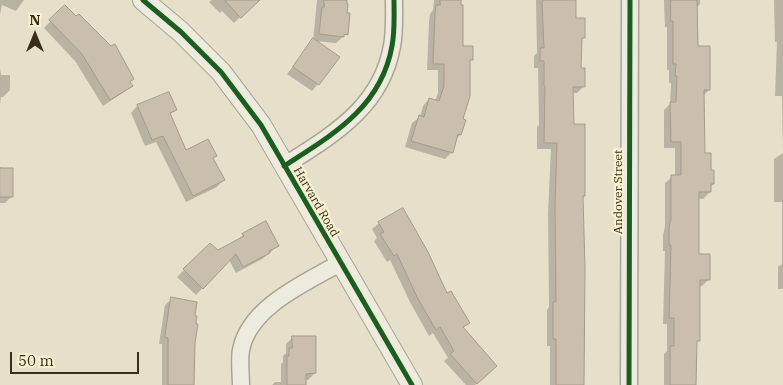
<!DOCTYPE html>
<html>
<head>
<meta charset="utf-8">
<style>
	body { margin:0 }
	#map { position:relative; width:783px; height:385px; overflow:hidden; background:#e6e0cb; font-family:"IBM Plex Serif",serif }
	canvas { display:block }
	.north { position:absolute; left:10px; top:10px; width:50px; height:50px; -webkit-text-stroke:4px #f8f0d0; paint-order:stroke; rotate:0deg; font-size:14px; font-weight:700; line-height:20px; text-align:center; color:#3a2d1c }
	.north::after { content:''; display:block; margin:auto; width:18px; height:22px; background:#3a2d1c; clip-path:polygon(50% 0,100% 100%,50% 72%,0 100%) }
	.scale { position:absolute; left:10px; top:352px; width:129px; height:22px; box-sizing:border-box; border:2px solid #3a2d1c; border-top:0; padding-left:6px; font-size:15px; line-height:18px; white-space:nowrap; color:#3a2d1c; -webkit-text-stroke:4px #f8f0d0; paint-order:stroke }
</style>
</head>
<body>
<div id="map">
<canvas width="783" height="385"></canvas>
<div class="north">N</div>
<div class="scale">50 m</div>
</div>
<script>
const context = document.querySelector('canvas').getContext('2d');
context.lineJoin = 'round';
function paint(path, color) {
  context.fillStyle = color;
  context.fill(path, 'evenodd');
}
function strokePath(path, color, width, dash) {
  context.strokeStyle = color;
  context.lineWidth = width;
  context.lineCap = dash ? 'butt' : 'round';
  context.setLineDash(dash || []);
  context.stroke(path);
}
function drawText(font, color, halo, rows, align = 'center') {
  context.font = font + ' "IBM Plex Serif",serif';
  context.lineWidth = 4.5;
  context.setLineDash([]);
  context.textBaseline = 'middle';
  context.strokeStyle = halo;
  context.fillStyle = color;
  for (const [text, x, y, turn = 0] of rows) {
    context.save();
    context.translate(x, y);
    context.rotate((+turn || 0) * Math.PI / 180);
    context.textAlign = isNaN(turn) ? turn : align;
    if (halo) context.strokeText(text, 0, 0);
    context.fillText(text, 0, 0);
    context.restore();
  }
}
paint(new Path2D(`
	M0,0H24L16,11L2,5L0,15Z
	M212,0H257L234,23L222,11L220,13L209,2Z
	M317,0H347L346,34L336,43L314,41L318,84L312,91L287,74L313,41Z
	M434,0H460L462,47L472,59L468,63L461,120L464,121L460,135L455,140L452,152L445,159L405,147L412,123L420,117L423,106L429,99L435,101L438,93V70H427L429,22L430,14L433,10Z
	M536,0H575V19L584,37L580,41V69L584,86L577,93H572L573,125L582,197L584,385H550V346H547V310L549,307L548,213L551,149H537V127L539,125L538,68H534V56L537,53Z
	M664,0H700V4L696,9V47L709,90L703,96L704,154L713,184L710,187V192L703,199H697V255L709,279L702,286H699V340L696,343L695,385H664V354L667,351V324H663L665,251H663V235L665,226V183L672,177H675V148H664V110L670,104L671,83H669V70H667V27H665Z
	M774,0H783V289H778V267L782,264V202H774V159L783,153L782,96H775L777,42H775Z
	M65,6L131,86L124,92L103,106L75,61L44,28Z
	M0,68L1,75H10V90L3,97H1L0,105Z
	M168,93L175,109L170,115L185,152L216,156L212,159L223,180L217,187L186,202L156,142L145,146L131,113L137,106Z
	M0,167H2L12,196L5,203H0Z
	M379,223L447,295L468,323L462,329L489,373L475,385H466L444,361L448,358L433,333L429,336L411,304L390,260L387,262L374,241L377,238L372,229Z
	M243,235L278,246L262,259L236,273L229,260L196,295L177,277L210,244L218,252L237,242Z
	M172,299L193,343V385H162V344H159L165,305Z
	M293,337L315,373L308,380H305V385H272L275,382H281V364L283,362V356L286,353V344Z`), '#0003');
const building = new Path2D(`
	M225,0H260L241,18Z
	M324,0H347V4H348L347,13H350L348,35L344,34V37L319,34L322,7H324Z
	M440,0H461V5H463V46H473V60H470V96L463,119L466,120L461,135L458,134L453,153L411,141L419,115L424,117L429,98L439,101L444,86V64H433L435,14L436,5H440Z
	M544,0H576V18H585V38H582L581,68H585V87H573L574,124H585V196H583L585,269L584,385H556V339H553V302H556L555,206L557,143H544L545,86H544V61H540V48H544L542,2Z
	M671,0H697L698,46H710V90H704L705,153H711V170H714V184H711V192H699V254H710V280H700V341H697L696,385H670V346H674V318H669L671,245H669V227L671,219V175H681V142H671L670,102H676L677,76H675L676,64H673V21H671Z
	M65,5L76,16L79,14L111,46L115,44L134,79L130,82L133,86L110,100L82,54L49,20Z
	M313,38L340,57L319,85L293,67Z
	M169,92L177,110L170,113L186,150L208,139L217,156L213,158L225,180L193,196L163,136L152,140L137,105Z
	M0,168H13V197H0Z
	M403,208L428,252L447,293L451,291L470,323L463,327L497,366L477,384L450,354L454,351L440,327L436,330L417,297L397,254L394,256L380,234L384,232L378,222Z
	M266,221L279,246L269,251L270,253L243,267L236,254L203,289L183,269L210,243L218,250L244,236L242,234Z
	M171,297L197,302L195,316H197L196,324H198L195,343L194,385H168V338L165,337Z
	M292,336H316V373L306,374V385H287V356H289V348H292Z`);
paint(building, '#cabeac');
strokePath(building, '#a69b8a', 1);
const minor = new Path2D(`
	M284,166C332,135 381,108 392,46C395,31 394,15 394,0
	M241,385C241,374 239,361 241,350C249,307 305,283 340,263
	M629,385L630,0`);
const tertiary = new Path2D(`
	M143,0L181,32L221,72L261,125L412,385`);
strokePath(minor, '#aba495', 19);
strokePath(tertiary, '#aba495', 22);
strokePath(minor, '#edeade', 16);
strokePath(tertiary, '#edeade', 20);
strokePath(new Path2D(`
	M143,0L181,32L221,72L261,125L412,385
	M284,166C332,135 381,108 392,46C395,31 394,15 394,0
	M629,385L630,0`), '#1b5e20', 5);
drawText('12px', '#3a2d1c', '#f8f0d0', [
	["Andover Street",619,192,-90],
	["Harvard Road",316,202,60]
]);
</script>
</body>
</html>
